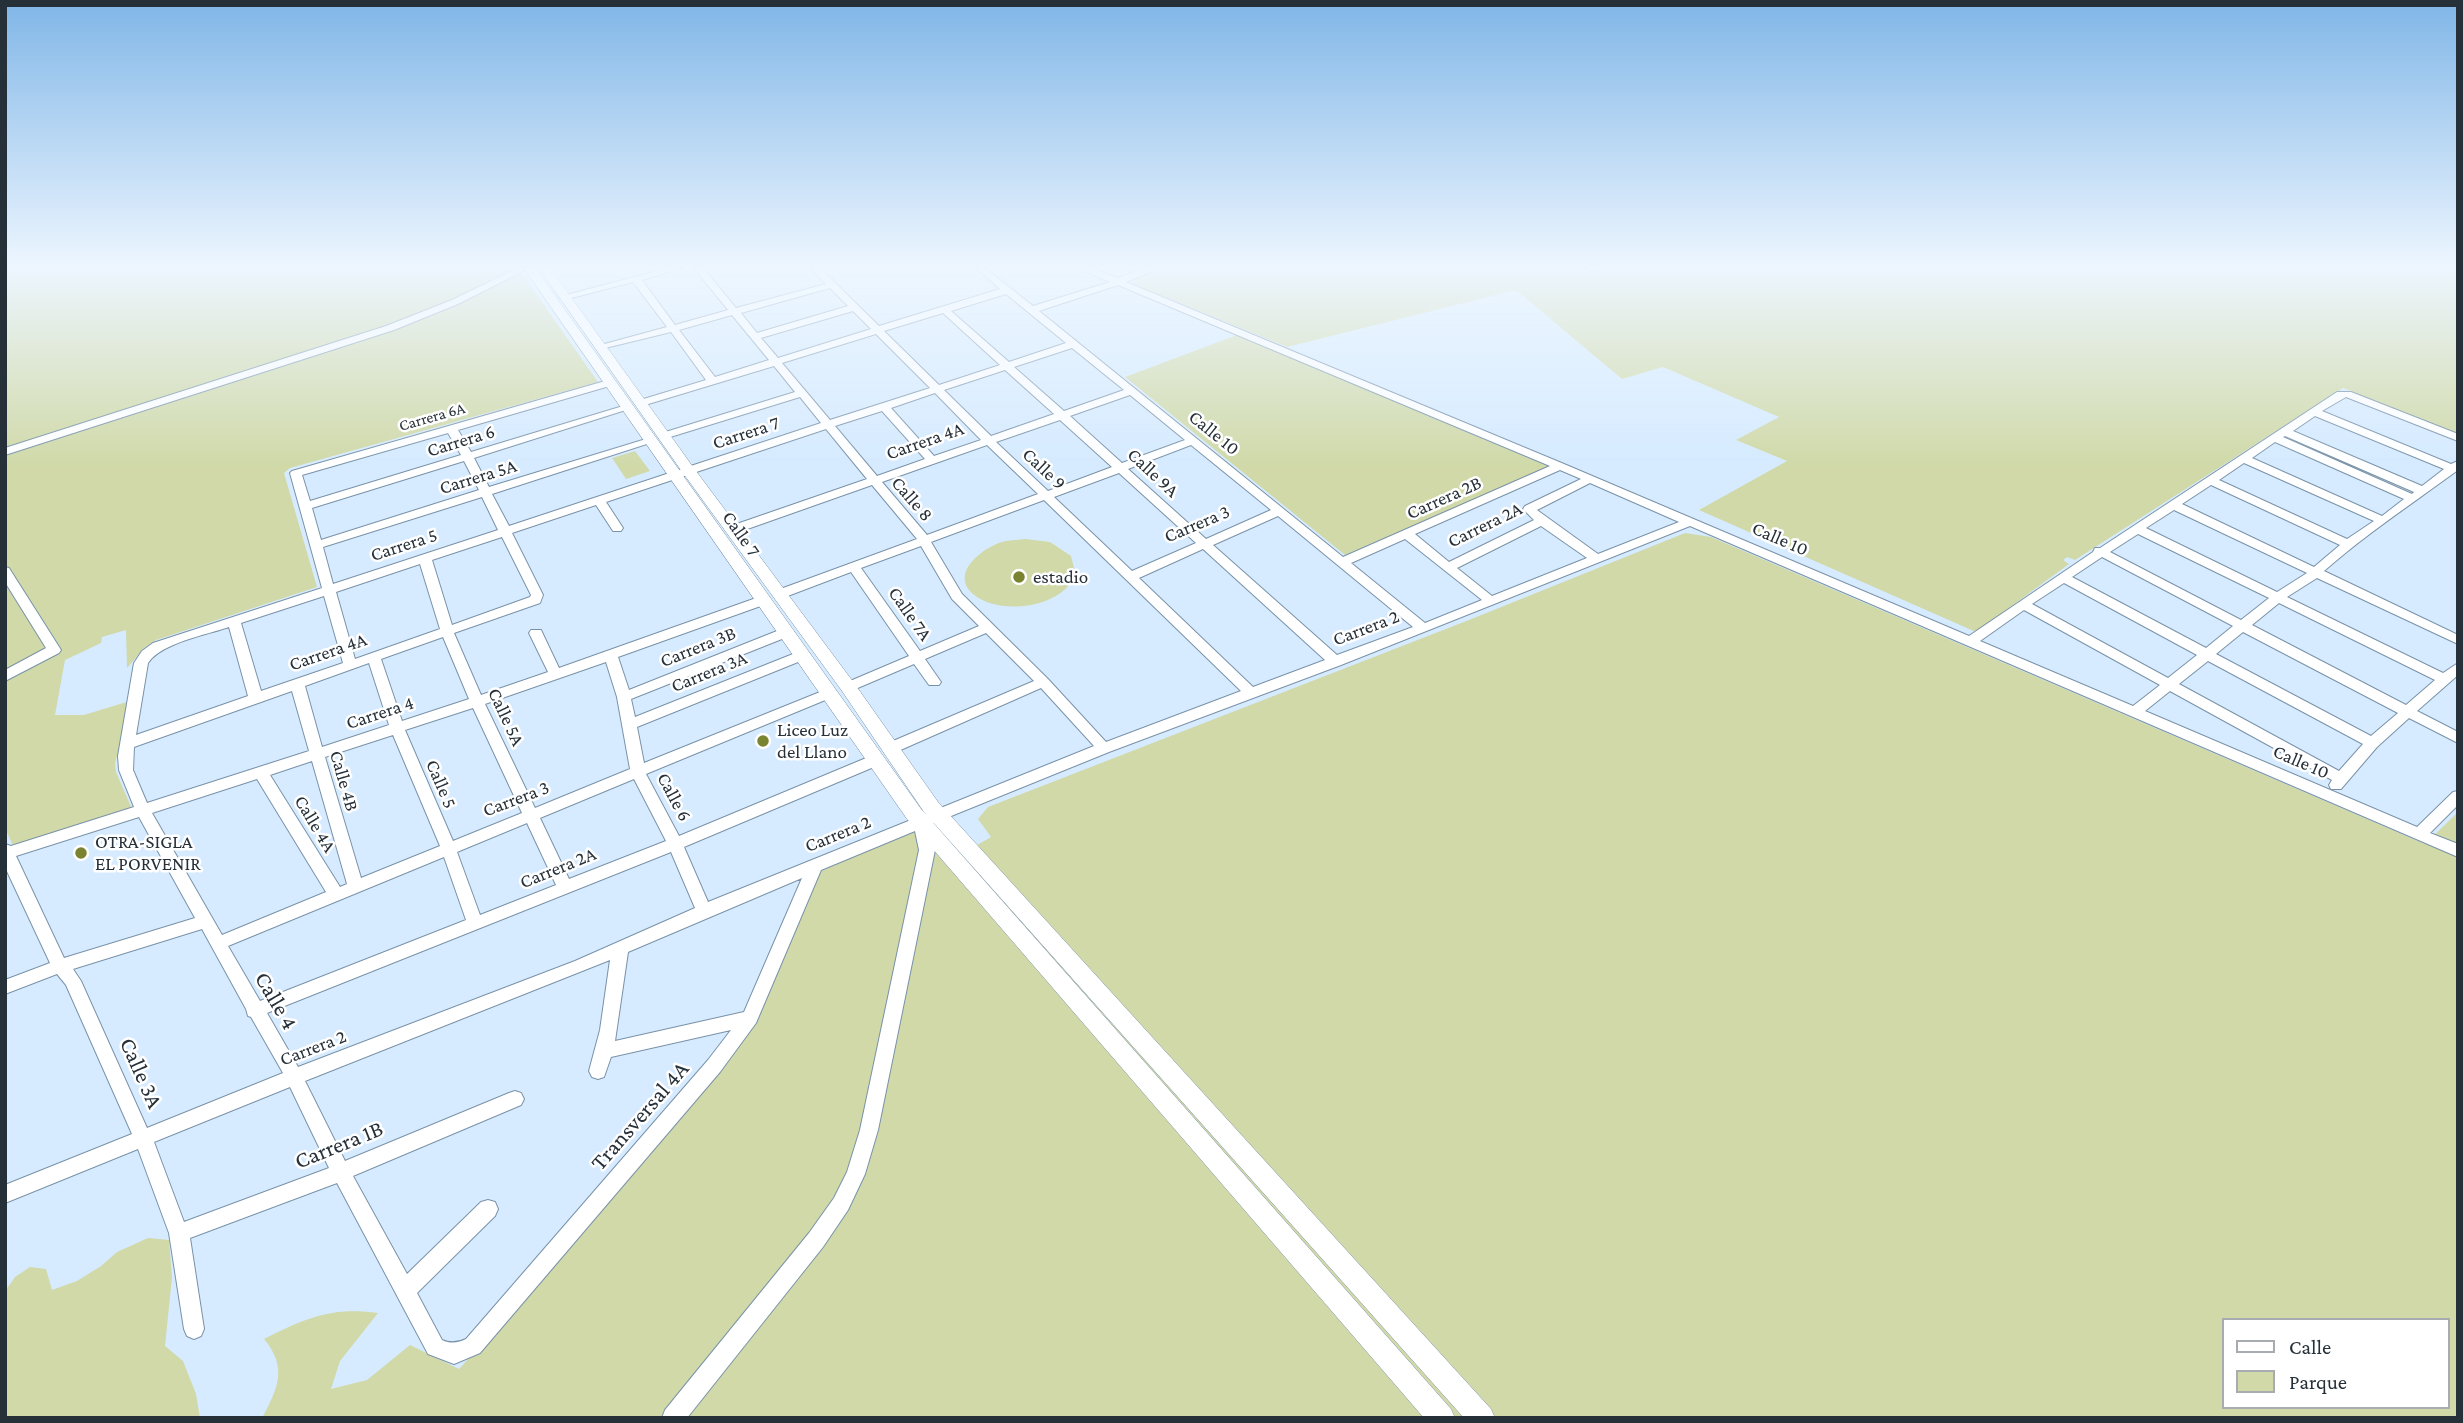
<!DOCTYPE html>
<html>
<head>
<meta charset="utf-8">
<style>
	body { margin:0 }
	#map { position:relative; width:2463px; height:1423px; overflow:hidden; background:#d6ebff; font-family:"Crimson Pro",serif }
	canvas { display:block }
	.frame { position:absolute; inset:0; border:7px solid #263039; pointer-events:none }
	.legend { position:absolute; left:2222px; top:1318px; width:228px; height:91px; box-sizing:border-box; background:#fff; border:2px solid #a8acb0; margin:0; padding:9px 12px; list-style:none; font-size:21px; color:#263039 }
	.legend li { display:flex; align-items:center; gap:14px; height:35px }
	.legend b { width:35px; border:2px solid #a8acb0 }
</style>
</head>
<body>
<div id="map">
<canvas width="2463" height="1423"></canvas>
<div class="frame"></div>
<ul class="legend">
<li><b style="height:9px;background:#fff"></b>Calle</li>
<li><b style="height:19px;background:#d0d9a7"></b>Parque</li>
</ul>
</div>
<script>
const context = document.querySelector('canvas').getContext('2d');
context.lineJoin = 'round';
function paint(path, color) {
  context.fillStyle = color;
  context.fill(path, 'evenodd');
}
function strokePath(path, color, width, dash) {
  context.strokeStyle = color;
  context.lineWidth = width;
  context.lineCap = dash ? 'butt' : 'round';
  context.setLineDash(dash || []);
  context.stroke(path);
}
function drawText(font, color, halo, rows, align = 'center') {
  context.font = font + ' "Crimson Pro",serif';
  context.lineWidth = 5;
  context.setLineDash([]);
  context.textBaseline = 'middle';
  context.strokeStyle = halo;
  context.fillStyle = color;
  for (const [text, x, y, turn = 0] of rows) {
    context.save();
    context.translate(x, y);
    context.rotate((+turn || 0) * Math.PI / 180);
    context.textAlign = isNaN(turn) ? turn : align;
    if (halo) context.strokeText(text, 0, 0);
    context.fillText(text, 0, 0);
    context.restore();
  }
}
paint(new Path2D(`
	M5,268H518L598,382L290,468L284,473L317,587L156,640L144,648L127,668L126,630L102,637L101,643L65,660L55,715H84L133,700L115,763L116,772L132,809L14,848L5,828Z
	M1161,268H1572L1582,273L1600,268H2458V435L2343,388L2075,560L2067,557L2063,560L2069,564L1976,632L1699,510L1787,461L1736,440L1779,417L1663,367L1622,379L1516,290L1287,347L1133,284L1135,276Z
	M1237,335L1550,467L1345,555L1125,377Z
	M635,451L650,471L626,479L612,458Z
	M1685,533L1711,537L2425,844L2458,812V1418H262C278,1388 288,1368 264,1339C307,1318 330,1307 378,1313L340,1361L331,1389L367,1380L410,1345L459,1369L567,1252L690,1108L758,1019L821,871L919,829L948,862L991,837L978,819L988,807L1469,620ZM2223,1320H2447V1407H2223Z
	M1025,539L1050,542L1071,556L1075,572C1073,576 1071,583 1068,586C1049,609 996,614 973,594C950,574 980,550 999,543C1007,540 1017,540 1025,539Z
	M148,1238L169,1240L172,1277L165,1346L183,1361L196,1394L200,1418H5V1291L15,1277L30,1267L46,1269L52,1290L77,1281L101,1266L117,1252Z`), '#d0d9a7');
const minor = new Path2D(`
	M518,268H529L458,304L394,330L5,455V448L386,326L452,300Z
	M668,268H682L642,280L675,325L728,310L694,268H703L736,308L826,284L810,268H820L879,326L1000,289L976,268H985L1033,306L1110,282L1082,270L1081,268H1092L1118,278L1145,268H1156L1155,270L1126,282L1564,464L1969,636L2093,552L2095,548H2100L2337,392H2351L2458,434V441L2346,397L2322,411L2451,464L2458,461V470C2413,503 2366,534 2324,571L2458,635V644L2317,578L2287,597L2443,673L2458,663V675L2417,711L2458,732V743L2409,718L2377,747L2341,789H2331L2329,785L2332,780L2170,691L2145,711L2417,827L2453,792L2458,791V805L2430,833L2458,844V857L1690,526L1341,665L1109,752L929,825L935,850L878,1130L865,1174L848,1210L823,1247L687,1418H662L665,1410L809,1233L834,1198L847,1172L860,1130L919,850L915,831L821,870L756,1023L720,1072L480,1353L454,1364L428,1354L337,1183L190,1238L204,1329L201,1336L194,1339L187,1336L184,1329L169,1233L138,1149L5,1203V1185L132,1134L66,985L57,974L5,994V980L50,963L5,867V844L11,846L134,807L119,770L118,756L134,663L142,651L153,643L322,588L290,473L292,471L605,381H613V385L458,430L471,452L623,406H631L632,408L474,458L489,487L646,439L650,438L656,441L492,494L509,526L821,423L800,397L667,438H659V434L795,392L774,366L645,405H637V401L706,380L671,332L597,350V346L667,327L633,282L564,300L559,297ZM1118,285L1550,466L1343,557L1039,311ZM830,288L848,306L757,333L741,313ZM1006,294L1066,343L1009,362L951,311ZM853,311L871,329L778,358L761,338ZM943,313L1000,365L939,385L884,331ZM732,315L769,360L715,377L679,330ZM876,334L930,388L830,420L782,363ZM1072,348L1124,390L1064,411L1014,367ZM1005,370L1054,414L991,436L944,390ZM935,393L981,440L934,456L891,408ZM1130,395L1185,440L1122,463L1070,416ZM882,411L925,459L877,476L835,426ZM2315,416L2444,469L2422,486L2293,431ZM1060,420L1112,467L1048,491L996,442ZM826,429L867,479L728,527L726,530L732,534L736,533L872,485L917,539L775,591L774,594L780,598L785,597L851,572L909,656L843,684L841,687L843,690H853L914,664L929,685H939L941,682L925,659L986,633L1034,681L886,744L884,748L886,752H896L1041,688L1094,746L708,902L684,847L881,764L883,760L881,756H871L679,836L646,774L835,696L837,693L835,690H825L644,763L637,727L808,658L810,655L808,652H798L635,717L631,699L792,635L794,632L787,628L782,629L629,690L618,657L769,603L770,600L769,597H759L559,668L541,630H531L529,633L548,672L481,695L454,633L540,603L543,595L512,533L596,505L613,531H621L623,528L606,502ZM448,433L461,455L310,501L302,475ZM2285,436L2414,492L2412,494L2283,437ZM2275,442L2404,499L2382,516L2252,458ZM987,445L1038,494L927,535L882,482ZM1191,445L1271,510L1206,539L1128,469ZM464,461L479,490L321,540L312,508ZM2244,463L2374,521L2347,539L2219,480ZM1560,470L1581,479L1525,506L1523,509L1534,520L1449,562L1415,534ZM1119,473L1196,543L1132,571L1054,497ZM1590,483L1679,522L1598,554L1537,510ZM2211,485L2340,545L2314,567L2182,504ZM482,497L498,530L333,584L323,547ZM1044,500L1241,691L1106,742L1048,679L962,594L931,542ZM2174,510L2307,573L2277,592L2146,528ZM1278,516L1413,627L1337,655L1213,545ZM1541,526L1587,558L1492,596L1457,568ZM2138,534L2269,598L2241,620L2110,552ZM502,537L531,595L530,597L452,625L432,560ZM1405,539L1482,600L1425,623L1351,563ZM921,546L952,599L979,626L920,651L861,568ZM1203,549L1325,660L1253,687L1139,578ZM2102,557L2233,626L2206,648L2072,577ZM420,564L440,629L355,659L336,592ZM2064,583L2197,655L2168,678L2032,604ZM324,596L343,663L261,691L241,623ZM2279,603L2435,680L2406,705L2252,625ZM2024,610L2160,685L2133,706L1980,641ZM229,627L248,696L136,735L148,663C161,643 206,635 229,627ZM2243,632L2398,713L2371,736L2216,654ZM443,637L469,699L402,721L381,659ZM2208,661L2363,744L2339,771L2179,684ZM606,662L617,697L630,769L535,808L485,704ZM369,663L389,725L322,747L305,686ZM292,691L309,751L147,803L133,770L134,747ZM473,708L522,813L453,841L405,730ZM393,735L440,846L361,878L325,757ZM312,761L347,884L340,887L270,775ZM257,779L326,892L222,935L152,813ZM634,779L666,841L569,879L540,818ZM139,817L195,918L64,958L16,856ZM527,823L556,885L480,915L457,852ZM671,852L695,908L575,961L298,1067L267,1013ZM444,857L466,920L260,1001L228,946ZM802,878L744,1012L615,1041L628,952ZM202,929L246,1009L248,1016L251,1017L283,1073L147,1128L81,981L73,969ZM610,960L600,1030L589,1071L592,1077L598,1079L604,1077L611,1057L731,1030L708,1060L466,1339C458,1343 451,1344 442,1340L417,1293L495,1216L498,1209L495,1202L488,1200L481,1202L407,1274L353,1176L521,1105L524,1099L521,1093L515,1091L509,1093L345,1161L305,1081ZM290,1087L329,1168L184,1222L154,1142Z
	M1574,268H1585L1580,271Z
	M5,567L9,568L61,650L59,653L5,681V670L46,648L5,582Z`);
const major = new Path2D(`
	M524,268H535L921,809L1451,1409L1455,1418H1424L907,819Z
	M539,268H550L693,467L854,683L938,802L1491,1409L1495,1418H1464L924,812L842,691L683,473Z`);
strokePath(minor, '#7992a8', 2);
strokePath(major, '#7992a8', 1);
paint(minor, '#fff');
paint(major, '#fff');
const sky = context.createLinearGradient(0, 0, 0, 467);
sky.addColorStop(0, '#80b6e7');
sky.addColorStop(0.57, '#edf6ff');
sky.addColorStop(1, '#edf6ff00');
context.fillStyle = sky;
context.fillRect(0, 0, 2463, 467);
for (const [x, y, r, color] of [
	[1019,577,7,"#798330"],
	[763,741,7,"#798330"],
	[81,853,7,"#798330"]
]) {
  const dot = new Path2D();
  dot.arc(x, y, r, 0, 2 * Math.PI);
  context.fillStyle = color;
  context.fill(dot);
  strokePath(dot, '#fff', 2.5);
}
drawText('16px', '#263039', '#fff', [
	["Carrera 6A",432,417,-16]
]);
drawText('19px', '#263039', '#fff', [
	["Carrera 7",746,433,-18],
	["Calle 10",1214,433,39],
	["Carrera 6",461,441,-17],
	["Carrera 4A",925,441,-19],
	["Calle 9",1044,469,43],
	["Calle 9A",1153,473,43],
	["Carrera 5A",478,477,-17],
	["Carrera 2B",1444,498,-24],
	["Calle 8",912,499,49],
	["Carrera 3",1197,524,-23],
	["Carrera 2A",1485,525,-26],
	["Calle 7",741,534,55],
	["Calle 10",1780,539,23],
	["Carrera 5",404,545,-18],
	["Calle 7A",910,614,55],
	["Carrera 2",1366,628,-21],
	["Carrera 3B",698,647,-22],
	["Carrera 4A",328,652,-19],
	["Carrera 3A",709,672,-22],
	["Carrera 4",380,713,-18],
	["Calle 5A",506,717,65],
	["Calle 10",2301,762,23],
	["Calle 4B",344,781,74],
	["Calle 5",441,784,67],
	["Calle 6",674,797,62],
	["Carrera 3",516,799,-21],
	["Calle 4A",315,824,59],
	["Carrera 2",838,834,-22],
	["Carrera 2A",558,868,-22],
	["Carrera 2",313,1048,-21]
]);
drawText('19px', '#263039', '#fff', [
	["estadio",1033,577],
	["Liceo Luz",777,730],
	["del Llano",777,752],
	["OTRA-SIGLA",95,842],
	["EL PORVENIR",95,864]
], 'left');
drawText('23px', '#263039', '#fff', [
	["Calle 4",276,1001,60],
	["Calle 3A",141,1073,66],
	["Transversal 4A",640,1116,-49],
	["Carrera 1B",339,1145,-22]
]);
</script>
</body>
</html>
